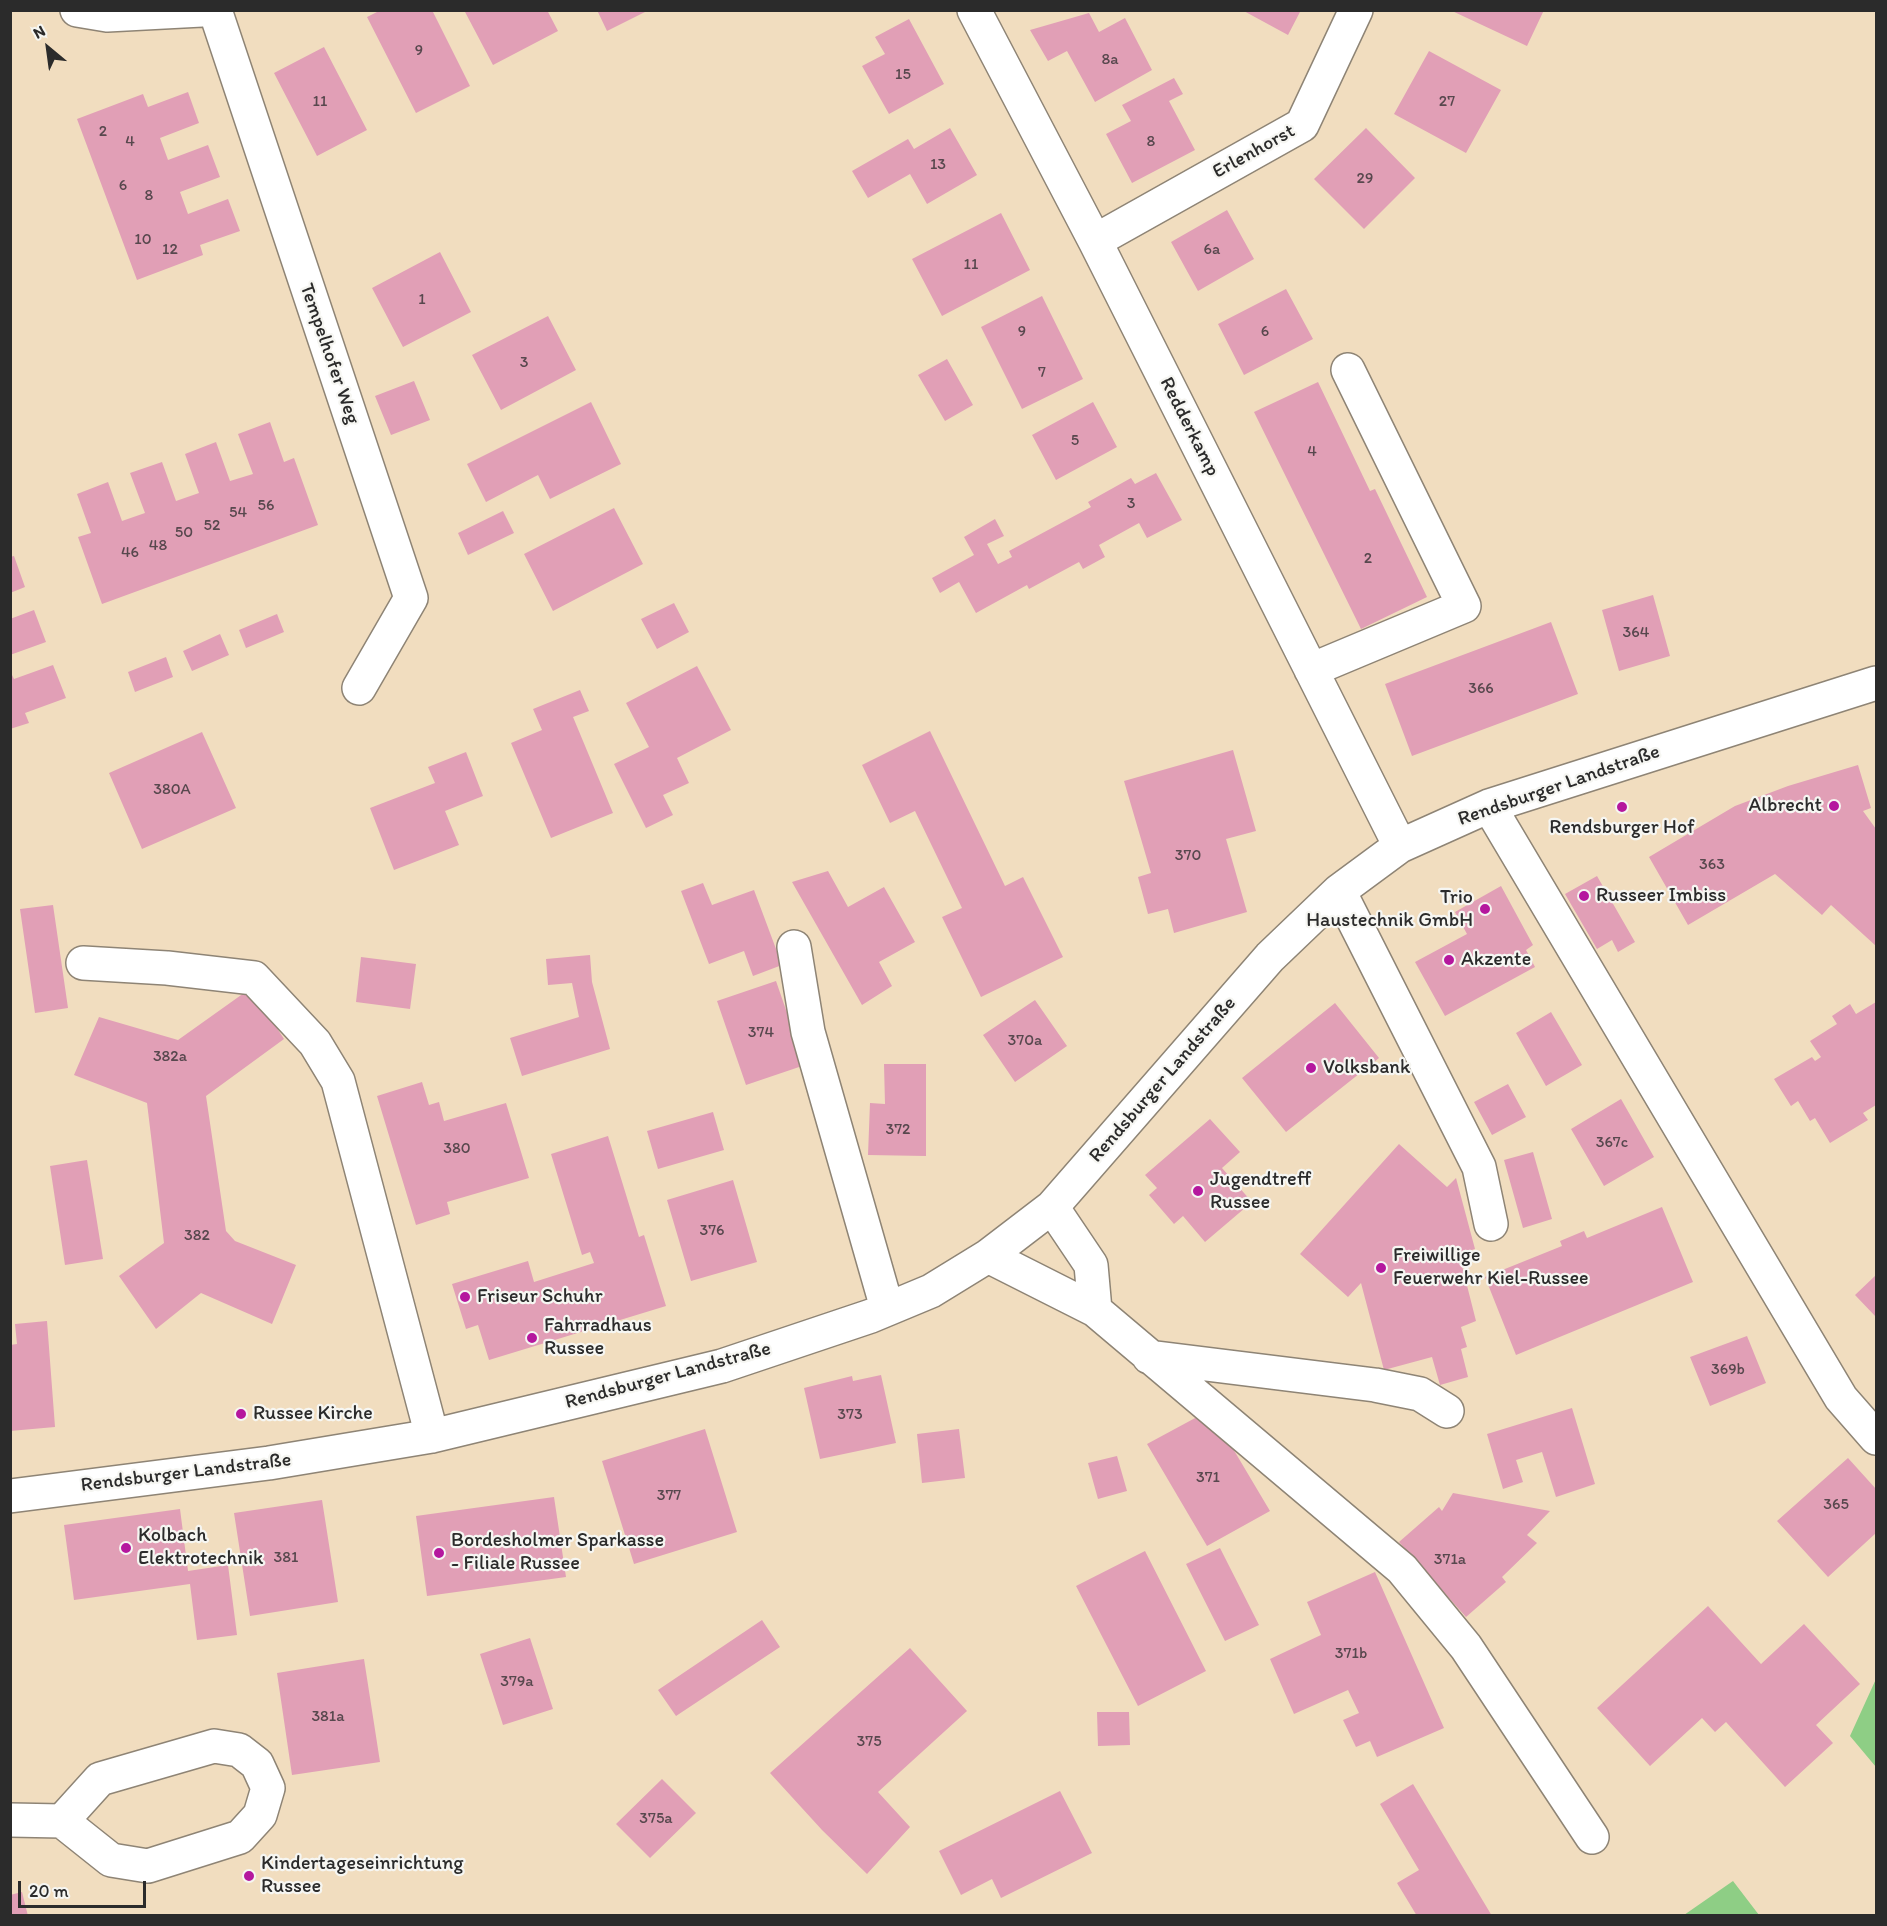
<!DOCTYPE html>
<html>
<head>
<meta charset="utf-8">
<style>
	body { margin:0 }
	#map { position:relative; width:1887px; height:1926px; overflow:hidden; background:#f1ddbf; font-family:Itim,sans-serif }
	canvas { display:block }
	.frame { position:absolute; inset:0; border:12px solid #2b2b2b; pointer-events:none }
	.north { position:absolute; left:18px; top:18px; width:60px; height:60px; -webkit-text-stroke:4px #f6f6f2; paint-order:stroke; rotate:331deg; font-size:16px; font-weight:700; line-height:24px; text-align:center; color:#2b2b2b }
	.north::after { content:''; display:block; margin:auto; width:21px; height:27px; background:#2b2b2b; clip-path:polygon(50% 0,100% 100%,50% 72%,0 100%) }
	.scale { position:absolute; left:18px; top:1881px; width:128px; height:27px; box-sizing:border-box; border:3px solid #2b2b2b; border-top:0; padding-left:8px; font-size:18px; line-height:21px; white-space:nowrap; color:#2b2b2b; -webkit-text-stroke:4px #f6f6f2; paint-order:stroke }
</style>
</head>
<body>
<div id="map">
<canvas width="1887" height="1926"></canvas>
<div class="frame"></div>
<div class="north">N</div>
<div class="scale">20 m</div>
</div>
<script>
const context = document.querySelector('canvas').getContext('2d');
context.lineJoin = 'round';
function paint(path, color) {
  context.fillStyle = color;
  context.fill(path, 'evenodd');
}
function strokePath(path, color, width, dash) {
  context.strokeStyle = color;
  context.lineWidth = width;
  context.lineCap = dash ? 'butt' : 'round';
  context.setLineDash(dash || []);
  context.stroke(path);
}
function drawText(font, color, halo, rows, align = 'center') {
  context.font = font + ' Itim,sans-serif';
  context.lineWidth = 4.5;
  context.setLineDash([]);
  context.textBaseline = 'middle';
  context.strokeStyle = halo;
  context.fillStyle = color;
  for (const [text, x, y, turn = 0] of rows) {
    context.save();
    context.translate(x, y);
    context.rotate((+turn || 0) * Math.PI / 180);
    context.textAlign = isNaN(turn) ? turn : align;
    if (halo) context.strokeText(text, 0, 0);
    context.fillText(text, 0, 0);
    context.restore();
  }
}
paint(new Path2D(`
	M1876,1679V1767L1850,1736Z
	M1733,1881L1759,1915H1684Z`), '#8ece85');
paint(new Path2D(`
	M381,10H432L470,86L416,113L367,17Z
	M464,10H547L558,31L493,65Z
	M597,10H649L607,31Z
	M1242,10H1301L1288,35Z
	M1450,10H1544L1527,46Z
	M1089,13L1099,32L1125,18L1152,70L1095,102L1067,51L1048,61L1030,30Z
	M909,19L944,84L889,114L862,66L885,54L875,37Z
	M324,47L367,130L317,156L274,73Z
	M1429,51L1501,90L1466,153L1394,114Z
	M1174,78L1183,94L1169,101L1195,150L1132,183L1106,134L1131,121L1122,105Z
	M188,92L199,123L160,138L168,160L208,145L220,177L180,192L188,214L228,199L240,231L200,245L203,255L137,280L77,119L143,94L148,107Z
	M950,128L977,175L927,204L910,174L868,198L852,171L908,139L914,149Z
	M1366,128L1415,178L1364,229L1314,179Z
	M1227,210L1254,259L1198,291L1171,242Z
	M1001,213L1030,270L942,316L912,259Z
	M440,252L471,312L403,347L372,288Z
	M1286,289L1313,339L1244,375L1218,324Z
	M1042,296L1083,379L1022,409L981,327Z
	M548,316L576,370L501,410L472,355Z
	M947,359L973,405L945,421L918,375Z
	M414,381L430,420L391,435L375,396Z
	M1318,382L1370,491L1375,489L1427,597L1361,629L1254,412Z
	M591,402L621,464L550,499L538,475L486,502L467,464Z
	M1093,402L1117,447L1056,480L1032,435Z
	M270,422L284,462L294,458L318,525L102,604L78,537L91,533L77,494L108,482L122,521L145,513L130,473L162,462L176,501L199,493L185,454L216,442L230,481L253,474L238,434Z
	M1156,473L1182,520L1147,538L1139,523L1099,545L1105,557L1083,569L1079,562L1029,589L1027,585L976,613L959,582L940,593L932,578L974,555L964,537L995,519L1004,536L987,544L998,564L1012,557L1009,551L1091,507L1088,502L1131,478L1135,484Z
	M614,508L643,564L553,611L524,554Z
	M503,511L514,533L468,555L458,533Z
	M14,556L25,587L10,593V557Z
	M1653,595L1670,656L1619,671L1602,610Z
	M674,603L689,632L657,649L641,619Z
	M34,610L46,642L10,655V619Z
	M277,614L284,632L246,648L239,630Z
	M1551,622L1578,694L1412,756L1385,684Z
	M220,634L229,655L192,671L183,651Z
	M166,657L173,677L135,692L128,672Z
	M53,665L66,698L25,713L29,723L10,729V671L14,679Z
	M697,666L731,730L677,758L689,783L663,795L673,815L646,828L614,764L649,747L626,703Z
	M580,690L589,711L573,717L613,813L551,838L511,743L542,730L533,709Z
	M930,731L1005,886L1023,877L1063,957L981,997L942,917L962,908L915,811L890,823L862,765Z
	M202,732L236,808L142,849L109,773Z
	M1233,750L1256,831L1226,839L1247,912L1174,933L1168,909L1148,914L1138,877L1151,873L1124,781Z
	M466,752L483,796L445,811L459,845L394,870L370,808L435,783L428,767Z
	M1858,765L1871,808L1863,811L1876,829V946L1831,905L1822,915L1775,874L1688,925L1649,857L1735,806L1788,786Z
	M828,871L848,907L884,887L915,942L879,962L892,986L862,1005L792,882Z
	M1597,876L1635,942L1618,952L1612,940L1597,949L1565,894Z
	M703,883L712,905L754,890L782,965L753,976L744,951L709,964L681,891Z
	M1501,886L1533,945L1526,950L1535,967L1445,1016L1415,962L1467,934L1455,912Z
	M53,905L68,1008L35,1013L20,909Z
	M590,955L592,982L610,1049L522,1076L510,1038L579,1017L572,983L548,985L546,959Z
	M361,957L416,964L410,1009L356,1002Z
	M776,981L805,1065L746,1085L717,1001Z
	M251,988L284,1039L206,1096L226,1231L235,1241L296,1265L272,1324L201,1293L156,1329L119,1276L164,1243L147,1103L74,1075L99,1017L178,1040Z
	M1035,1000L1067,1046L1015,1082L983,1035Z
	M1876,1002V1105L1863,1113L1868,1120L1830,1143L1815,1118L1810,1121L1798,1101L1791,1106L1774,1079L1812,1057L1815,1061L1821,1057L1810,1041L1837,1024L1832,1016L1850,1004L1856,1014Z
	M1335,1003L1379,1058L1286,1132L1242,1078Z
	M1551,1012L1582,1065L1546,1086L1516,1033Z
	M884,1064H926V1156L868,1155L870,1103L885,1104Z
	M422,1082L429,1105L439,1102L444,1121L506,1103L529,1178L447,1202L450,1214L416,1225L377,1096Z
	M1508,1084L1526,1117L1492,1135L1474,1102Z
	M1621,1099L1654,1157L1604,1186L1571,1129Z
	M713,1112L724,1150L658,1169L647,1131Z
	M1210,1119L1240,1152L1222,1168L1252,1202L1205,1242L1183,1216L1174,1224L1149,1195L1157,1188L1145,1175Z
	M608,1136L639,1237L644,1235L666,1306L489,1360L478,1325L466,1329L452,1284L528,1261L534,1282L594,1263L590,1252L582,1255L551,1154Z
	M1399,1144L1447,1187L1456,1178L1475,1249L1459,1254L1476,1321L1461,1327L1467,1347L1461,1349L1468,1377L1440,1385L1432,1357L1384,1370L1361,1283L1348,1297L1300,1254Z
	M1533,1152L1552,1219L1523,1228L1504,1160Z
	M87,1160L103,1259L65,1265L50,1166Z
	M733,1180L757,1262L691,1281L667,1200Z
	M1662,1207L1693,1282L1516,1355L1485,1277L1562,1246L1560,1241L1584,1231L1587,1238Z
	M1876,1275V1317L1855,1295Z
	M47,1321L55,1427L10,1431V1345L17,1344L15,1324Z
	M1747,1336L1766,1383L1710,1406L1690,1357Z
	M881,1375L896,1443L820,1459L804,1388L852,1376L853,1381Z
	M1572,1408L1595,1484L1556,1497L1542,1452L1516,1460L1523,1482L1503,1489L1487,1434Z
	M1210,1410L1270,1511L1207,1546L1147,1444Z
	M705,1429L737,1532L634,1564L602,1461Z
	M959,1429L965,1478L922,1483L917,1434Z
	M1117,1456L1127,1491L1098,1499L1088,1463Z
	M1848,1458L1876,1489V1533L1828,1577L1777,1521Z
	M1453,1493L1550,1511L1527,1535L1537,1543L1502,1577L1506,1582L1466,1617L1399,1542L1439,1507L1442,1511Z
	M554,1497L566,1577L427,1596L416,1516Z
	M322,1500L338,1602L250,1616L234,1513Z
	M180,1509L188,1571L228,1565L237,1635L197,1640L190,1584L74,1600L64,1525Z
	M1220,1548L1259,1625L1225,1641L1186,1564Z
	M1145,1551L1206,1671L1138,1706L1076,1586Z
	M1375,1572L1444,1728L1377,1757L1370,1741L1356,1747L1343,1720L1359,1713L1348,1690L1294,1714L1270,1659L1321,1635L1307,1602Z
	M1708,1606L1761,1664L1804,1624L1860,1684L1816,1725L1833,1743L1785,1787L1726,1722L1715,1732L1702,1718L1650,1766L1597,1708Z
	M762,1620L780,1647L676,1716L658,1690Z
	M530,1638L553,1709L503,1725L480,1654Z
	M910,1648L967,1711L878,1792L910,1827L867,1874L822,1830L770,1773Z
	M364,1659L380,1762L292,1775L277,1673Z
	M1097,1712H1129L1130,1745L1098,1746Z
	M662,1779L696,1813L650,1858L616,1824Z
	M1413,1784L1492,1916H1417L1397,1883L1419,1870L1380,1804Z
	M1060,1791L1092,1853L1001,1898L992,1879L961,1895L939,1851Z
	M22,1892L28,1916H10V1895Z`), '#e19fb6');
const minor = new Path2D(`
	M77,10L107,15L202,10
	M215,10L411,598L359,688
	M974,10L1095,241L1400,846
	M1095,241L1302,125L1356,10
	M1311,670L1464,606L1348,370
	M1489,806L1841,1398L1876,1438
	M1339,891L1479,1167L1491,1224
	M794,947L808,1032L887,1308
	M83,963L167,968L254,978L315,1043L338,1081L432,1436
	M1052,1207L1091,1265L1095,1310
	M988,1256L1095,1310L1402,1569L1466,1647L1592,1837
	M1149,1357L1375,1385L1420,1394L1447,1411
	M10,1496L269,1463L432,1436L722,1366L871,1316L931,1291L988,1256L1052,1207L1270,957L1339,891L1400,846L1489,806L1876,683
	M10,1820L62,1821L111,1860L148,1866L240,1837L260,1815L268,1788L257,1764L239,1750L214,1746L100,1779L62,1821`);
strokePath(minor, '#8e8475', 36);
strokePath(minor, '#fff', 33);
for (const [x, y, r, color] of [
	[1834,806,6,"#b5179e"],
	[1622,807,6,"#b5179e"],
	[1584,896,6,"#b5179e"],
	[1485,909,6,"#b5179e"],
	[1449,960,6,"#b5179e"],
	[1311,1068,6,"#b5179e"],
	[1198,1191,6,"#b5179e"],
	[1381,1268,6,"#b5179e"],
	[465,1297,6,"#b5179e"],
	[532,1338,6,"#b5179e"],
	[241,1414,6,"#b5179e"],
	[126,1548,6,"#b5179e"],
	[439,1553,6,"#b5179e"],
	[249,1876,6,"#b5179e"]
]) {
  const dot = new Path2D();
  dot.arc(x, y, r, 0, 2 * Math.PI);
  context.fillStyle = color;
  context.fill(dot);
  strokePath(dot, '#f6f6f2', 2);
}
drawText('16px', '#58484e', null, [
	["9",419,51],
	["8a",1110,60],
	["15",903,75],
	["11",320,102],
	["27",1447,102],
	["2",103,132],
	["4",130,142],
	["8",1151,142],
	["13",938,165],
	["29",1365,179],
	["6",123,186],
	["8",149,196],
	["10",143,240],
	["12",170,250],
	["6a",1212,250],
	["11",971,265],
	["1",422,300],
	["9",1022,332],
	["6",1265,332],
	["3",524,363],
	["7",1042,373],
	["5",1075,441],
	["4",1312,452],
	["3",1131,504],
	["56",266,506],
	["54",238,513],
	["52",212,526],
	["50",184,533],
	["48",158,546],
	["46",130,553],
	["2",1368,559],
	["364",1636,633],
	["366",1481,689],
	["380A",172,790],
	["370",1188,856],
	["363",1712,865],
	["374",761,1033],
	["370a",1025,1041],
	["382a",170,1057],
	["372",898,1130],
	["367c",1612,1143],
	["380",457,1149],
	["376",712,1231],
	["382",197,1236],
	["369b",1728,1370],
	["373",850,1415],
	["371",1208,1478],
	["377",669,1496],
	["365",1836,1505],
	["381",286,1558],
	["371a",1450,1560],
	["371b",1351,1654],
	["379a",517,1682],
	["381a",328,1717],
	["375",869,1742],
	["375a",656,1819]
]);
drawText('20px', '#2b2b2b', '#f6f6f2', [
	["Erlenhorst",1254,152,-29],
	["Tempelhofer Weg",329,354,71],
	["Redderkamp",1189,427,63],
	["Rendsburger Landstraße",1559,786,-19],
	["Rendsburger Landstraße",1163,1080,-49],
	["Rendsburger Landstraße",668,1376,-15],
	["Rendsburger Landstraße",186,1473,-7]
]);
drawText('20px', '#2b2b2b', '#f6f6f2', [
	["Albrecht",1822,806,"right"],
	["Rendsburger Hof",1622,828,"center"],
	["Russeer Imbiss",1596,896],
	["Trio",1473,898,"right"],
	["Haustechnik GmbH",1473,921,"right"],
	["Akzente",1461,960],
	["Volksbank",1323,1068],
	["Jugendtreff",1210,1180],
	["Russee",1210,1203],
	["Freiwillige",1393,1256],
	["Feuerwehr Kiel-Russee",1393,1279],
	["Friseur Schuhr",477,1297],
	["Fahrradhaus",544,1326],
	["Russee",544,1349],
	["Russee Kirche",253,1414],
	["Kolbach",138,1536],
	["Elektrotechnik",138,1559],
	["Bordesholmer Sparkasse",451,1541],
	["- Filiale Russee",451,1564],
	["Kindertageseinrichtung",261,1864],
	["Russee",261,1887]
], 'left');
</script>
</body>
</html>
